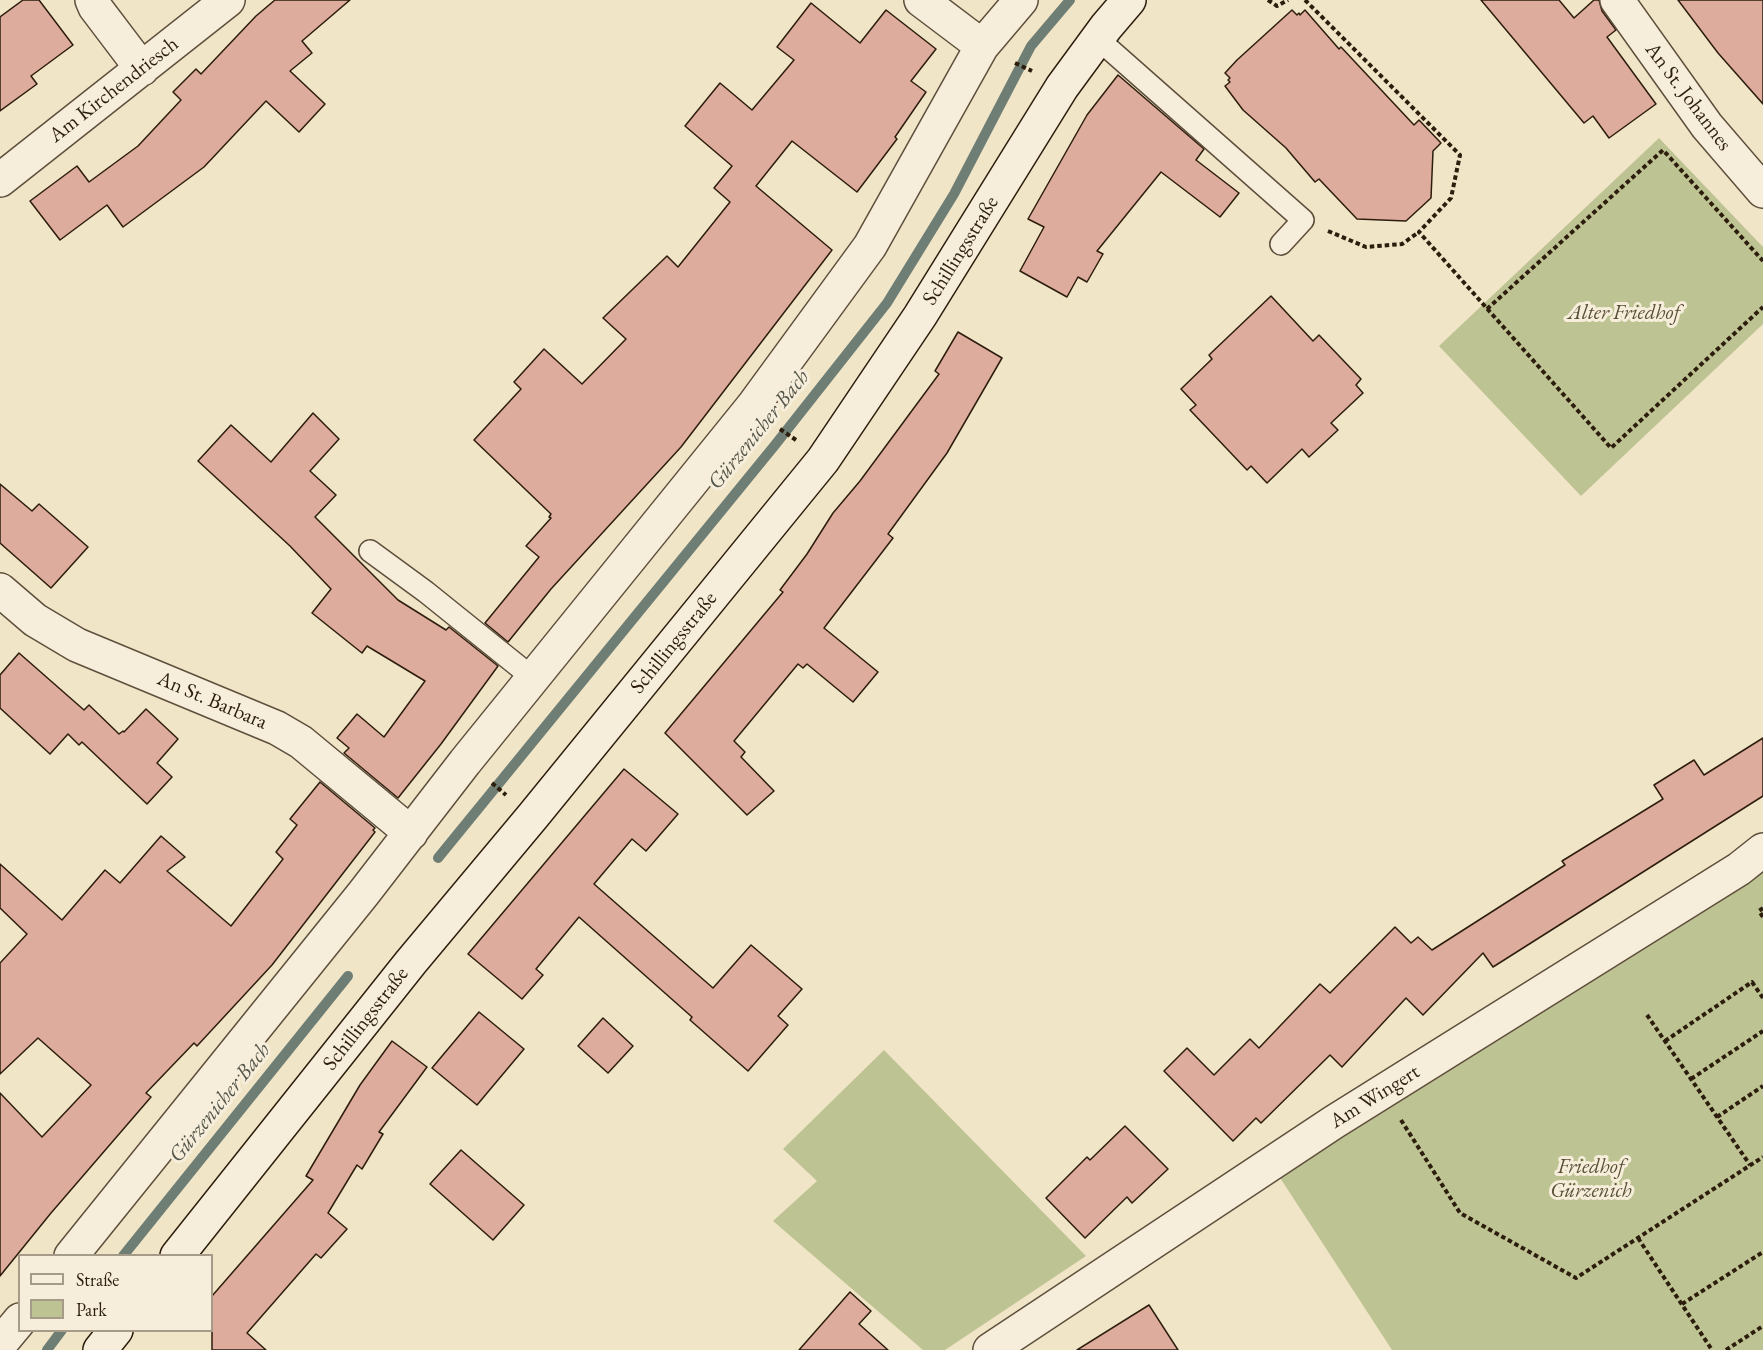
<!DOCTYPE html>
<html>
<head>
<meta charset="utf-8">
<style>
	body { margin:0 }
	#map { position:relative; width:1763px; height:1350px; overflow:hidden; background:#f1e5c7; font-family:"EB Garamond",serif }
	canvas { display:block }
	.legend { position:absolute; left:18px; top:1254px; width:195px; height:78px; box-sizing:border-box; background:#f6eedb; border:2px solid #a69a89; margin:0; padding:8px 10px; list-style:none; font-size:18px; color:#2d1d0d }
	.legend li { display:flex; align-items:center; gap:12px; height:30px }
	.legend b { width:30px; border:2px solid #a69a89 }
</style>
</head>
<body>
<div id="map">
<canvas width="1763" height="1350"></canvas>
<ul class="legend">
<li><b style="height:8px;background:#f6eedb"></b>Straße</li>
<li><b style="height:16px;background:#bec393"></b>Park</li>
</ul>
</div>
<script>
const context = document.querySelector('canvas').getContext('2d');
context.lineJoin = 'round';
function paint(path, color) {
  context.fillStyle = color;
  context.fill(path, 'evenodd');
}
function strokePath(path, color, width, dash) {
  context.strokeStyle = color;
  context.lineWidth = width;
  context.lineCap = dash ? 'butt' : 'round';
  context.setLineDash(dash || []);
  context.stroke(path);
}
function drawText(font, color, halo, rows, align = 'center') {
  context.font = font + ' "EB Garamond",serif';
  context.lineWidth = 6;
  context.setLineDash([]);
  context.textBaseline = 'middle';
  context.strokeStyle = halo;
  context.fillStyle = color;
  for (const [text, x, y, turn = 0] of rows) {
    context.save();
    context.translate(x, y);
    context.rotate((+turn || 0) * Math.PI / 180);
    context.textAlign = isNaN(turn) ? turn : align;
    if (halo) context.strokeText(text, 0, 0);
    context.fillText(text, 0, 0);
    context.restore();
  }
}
paint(new Path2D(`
	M1659,138L1763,247V324L1581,496L1439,346Z
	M1763,872V1350H1392L1275,1170Z
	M884,1050L1086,1256L945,1350H923L773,1221L817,1181L783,1149Z`), '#bec393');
strokePath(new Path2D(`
	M438,858L775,445L887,303L954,194L1031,46L1070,0
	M123,1256L348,976
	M47,1350L62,1330`), '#6f7e75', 10);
const building = new Path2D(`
	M23,0H39L73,45L31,76L37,84L0,111V17Z
	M275,0H350L302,41L312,53L290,71L325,104L299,132L266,101L204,167L123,227L107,205L60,240L30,201L77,166L89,182L138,146L181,100L173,92L196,69L201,74L256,16Z
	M1481,0H1559L1574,18L1594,0H1599L1602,11L1616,30L1607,37L1656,104L1609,138L1593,116L1584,123Z
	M1678,0H1763V104L1718,53Z
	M811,3L860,43L886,10L936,49L911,81L926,92L895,137L897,139L857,192L792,141L756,186L832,250L681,447L551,589L508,642L485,623L539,557L526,546L551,518L549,517L551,514L474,440L521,389L514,382L544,349L582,384L626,339L603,318L667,256L678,267L730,202L714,188L732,166L685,126L720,83L752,110L794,60L777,47Z
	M1292,10L1297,15L1299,13L1300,15L1305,10L1339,49L1341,47L1414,125L1419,120L1441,143L1433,151L1431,198L1406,221L1357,219L1319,179L1315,182L1286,148L1243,110L1225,86L1230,82L1228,80L1230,78L1225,73L1237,60Z
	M1118,75L1204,149L1196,160L1239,193L1220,217L1161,172L1097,251L1103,254L1087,282L1078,277L1067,297L1020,271L1044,227L1028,219L1087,115Z
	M1271,296L1313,341L1319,335L1361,379L1356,385L1363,393L1331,423L1338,430L1309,457L1302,449L1267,483L1251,466L1247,470L1190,410L1196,405L1181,389L1212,359L1209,355Z
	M958,332L1002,358L947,453L888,534L893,538L824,628L878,672L853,702L807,664L803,668L798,664L734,741L745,752L741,757L774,791L747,815L665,733L783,592L780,590L807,554L833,513L860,481L939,374L935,371Z
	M313,413L339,439L310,471L336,495L315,517L398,600L446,630L449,627L498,666L441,744L398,798L344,753L349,748L337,738L357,714L384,737L425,681L367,646L362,653L312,613L331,589L290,546L198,461L231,425L271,462Z
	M0,484L32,511L39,504L88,547L51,588L0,543Z
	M19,653L84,710L89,705L119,734L123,731L124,732L146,709L178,739L157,763L172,777L147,804L82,742L79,745L68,734L50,754L0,708V675Z
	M1763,738V796L1493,967L1483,953L1423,1015L1406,998L1342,1067L1330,1055L1261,1123L1256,1118L1233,1141L1164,1071L1187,1048L1214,1075L1250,1039L1259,1048L1320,984L1330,993L1395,927L1411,943L1418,937L1432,950L1565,865L1562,861L1663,799L1654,785L1694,760L1704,775Z
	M624,769L678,814L646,851L632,839L594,884L713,988L751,945L802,989L778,1016L788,1025L748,1071L690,1020L692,1017L579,917L536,969L543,975L522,999L468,954Z
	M320,782L375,828L373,830L375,832L272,965L197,1046L194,1043L146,1093L151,1097L51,1213L0,1276V1093L42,1137L91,1085L38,1038L0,1074V963L27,934L0,908V864L62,920L105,870L120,883L161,836L185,857L167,871L231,926L283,859L276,852L297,825L290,819Z
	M479,1012L524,1049L477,1105L432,1068Z
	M603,1018L633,1046L608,1073L578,1046Z
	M392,1041L427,1067L379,1132L383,1134L362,1169L357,1165L328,1213L347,1229L321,1258L316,1254L247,1333L266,1350H212V1296L313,1180L306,1176L360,1085Z
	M1125,1126L1168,1169L1132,1203L1127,1197L1085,1238L1046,1198L1087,1157L1090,1160Z
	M461,1150L524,1205L493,1240L430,1184Z
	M850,1292L871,1311L859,1324L888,1350H799Z
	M1149,1305L1178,1350H1077Z`);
paint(building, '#deac9c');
strokePath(building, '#2d1d0d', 1.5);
const lane = new Path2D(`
	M1098,39L1303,220L1281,244
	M370,551L426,592L533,678`);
const street = new Path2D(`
	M92,0L95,7L142,69
	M921,0L982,46
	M1617,0L1707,126L1763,191
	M0,180L228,0
	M0,590L35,620L77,645L277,728L301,742L411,833
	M71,1256L363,894L465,762L753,406L870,246L982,46L1021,0
	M0,1344L20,1320
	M990,1350L1334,1122L1739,869L1763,850`);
const secondary = new Path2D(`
	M177,1256L411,962L533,816L823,460L920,316L1062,87L1106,27L1129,0
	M100,1350L116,1330`);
strokePath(lane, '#5e4f3c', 24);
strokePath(street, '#5e4f3c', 36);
strokePath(secondary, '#2d1d0d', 36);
strokePath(new Path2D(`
	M1268,0L1277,6L1288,0
	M1305,0L1460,155L1451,198L1419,232L1611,448L1763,307
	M1015,63L1032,71
	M1328,231L1366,247L1402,244L1419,232
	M1487,309L1663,150L1763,261
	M780,429L796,440
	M492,783L506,795
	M1763,908L1759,911L1763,917
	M1647,1015L1750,1165
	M1665,1041L1752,982L1763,998
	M1691,1079L1763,1031
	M1717,1117L1763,1086
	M1401,1120L1460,1213L1576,1278L1763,1157
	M1638,1238L1712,1350
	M1682,1304L1763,1252
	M1726,1350L1763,1326`), '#2d1d0d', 4, [4.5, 3]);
strokePath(lane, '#f6eedb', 21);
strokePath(street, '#f6eedb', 33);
strokePath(secondary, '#f6eedb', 33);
drawText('21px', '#2d1d0d', '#f6eedb', [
	["Am Kirchendriesch",114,90,-38],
	["An St. Johannes",1688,97,53],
	["Schillingsstraße",961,251,-58],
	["Schillingsstraße",674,643,-51],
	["An St. Barbara",212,701,23],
	["Schillingsstraße",366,1019,-52],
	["Am Wingert",1375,1097,-32]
]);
drawText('italic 21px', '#584f35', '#f6eedb', [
	["Alter Friedhof",1624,313],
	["Friedhof",1591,1167],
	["Gürzenich",1591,1191]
]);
drawText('italic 22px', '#54554a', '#f6eedb', [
	["Gürzenicher Bach",759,430,-51],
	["Gürzenicher Bach",220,1103,-51]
]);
</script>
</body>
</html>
